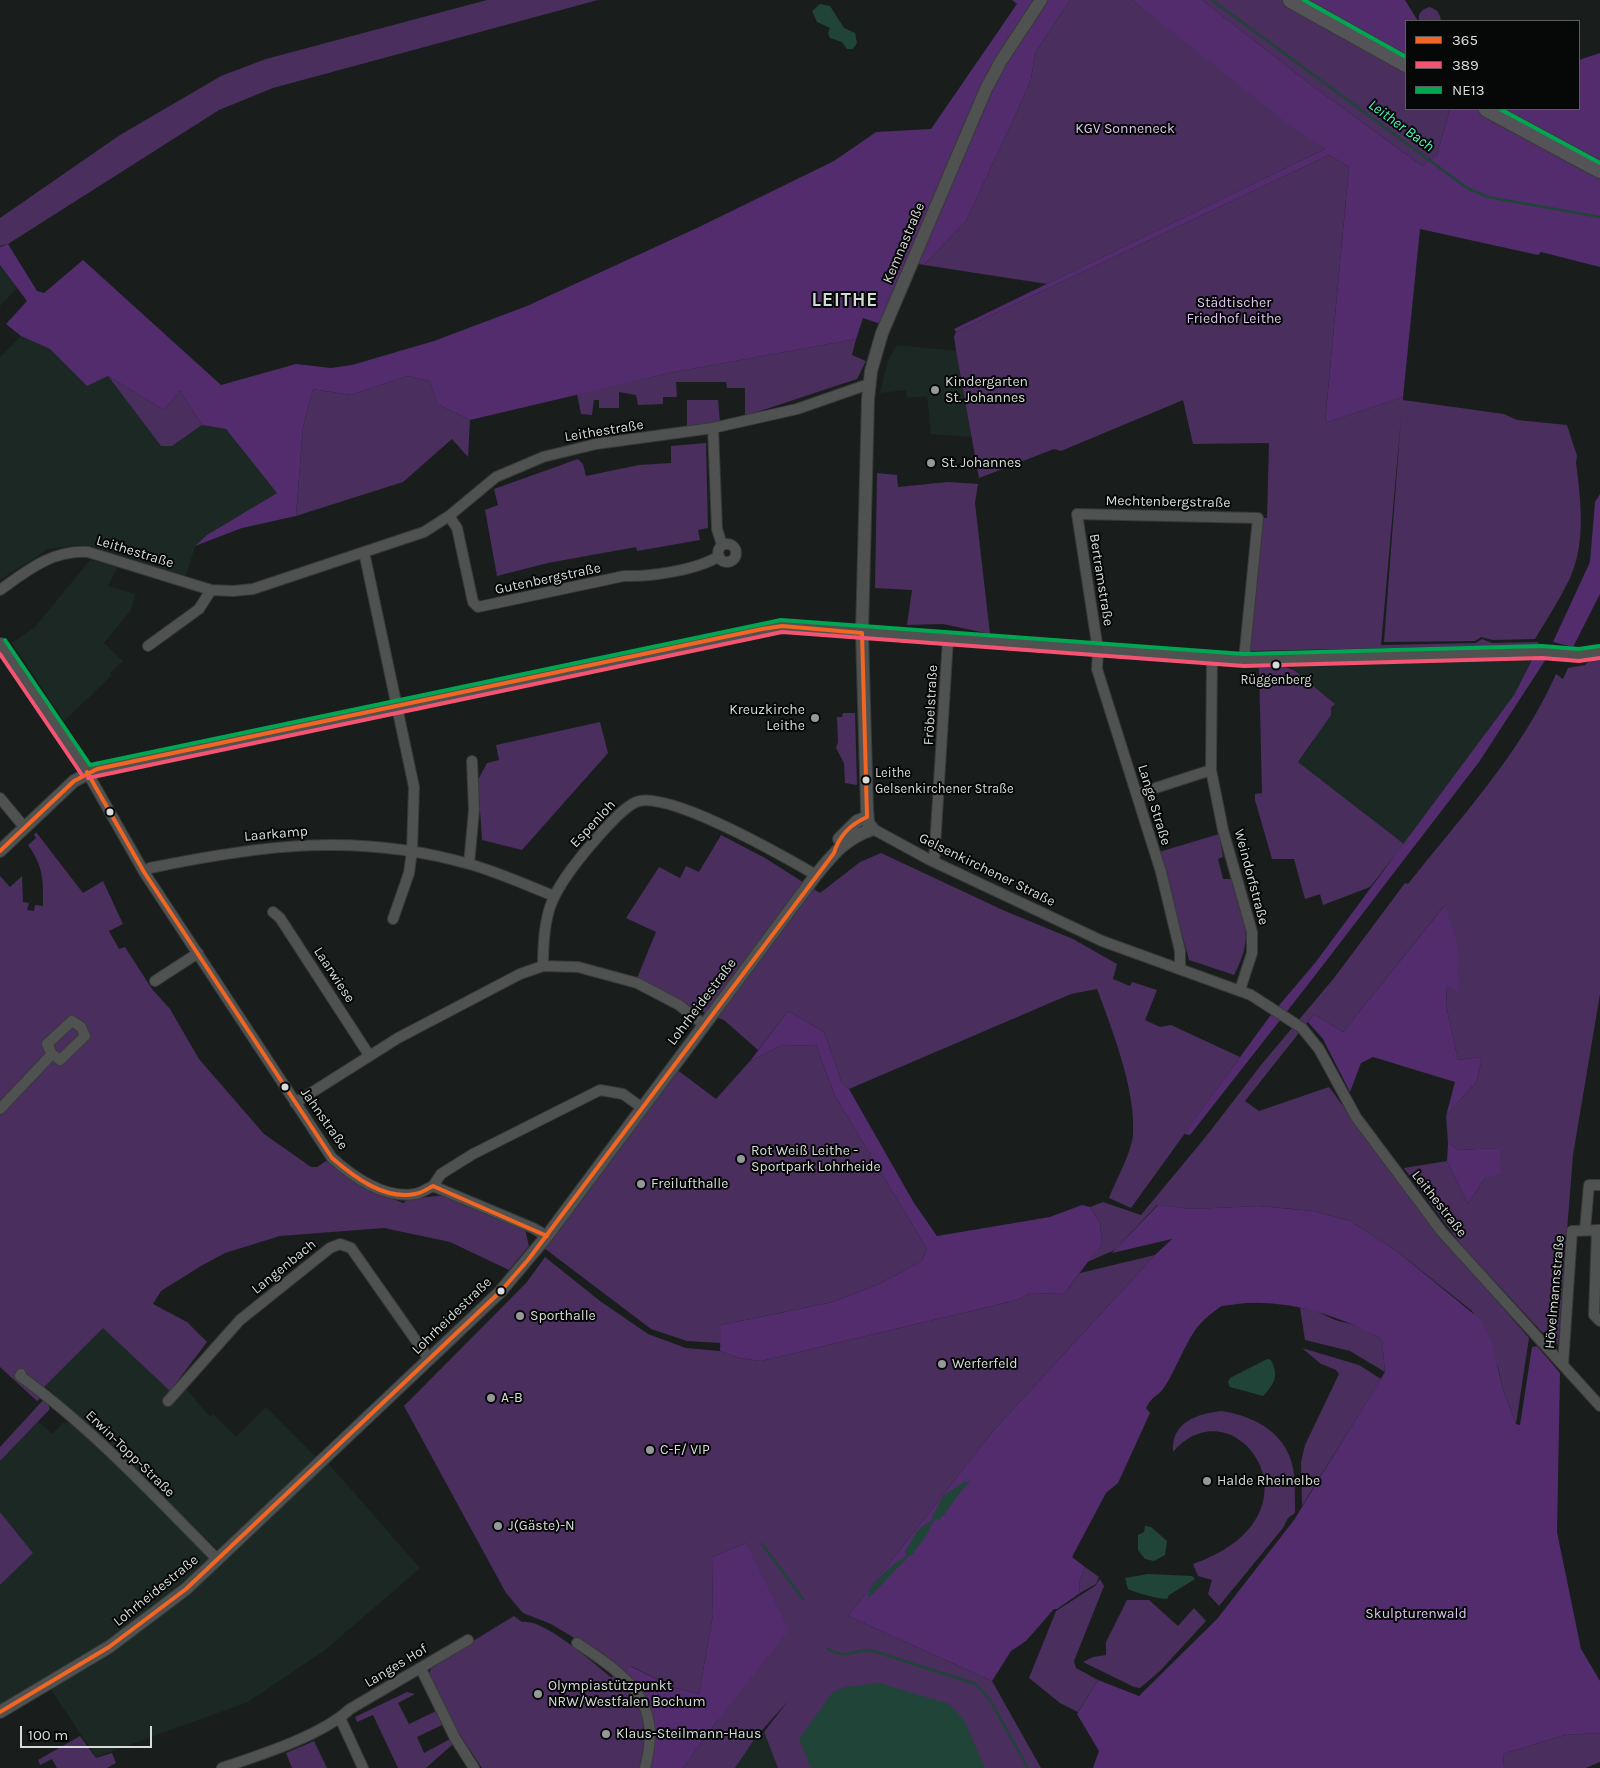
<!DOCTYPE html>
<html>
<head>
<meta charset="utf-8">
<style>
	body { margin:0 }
	#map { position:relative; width:1600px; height:1768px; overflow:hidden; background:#191e1c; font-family:Karla,sans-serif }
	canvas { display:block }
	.legend { position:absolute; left:1405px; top:20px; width:175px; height:90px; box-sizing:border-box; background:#060807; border:1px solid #5a5d5b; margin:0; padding:6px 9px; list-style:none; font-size:15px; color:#d7dcda }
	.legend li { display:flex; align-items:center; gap:10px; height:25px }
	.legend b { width:25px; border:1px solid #5a5d5b }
	.scale { position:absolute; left:20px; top:1726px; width:132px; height:22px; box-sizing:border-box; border:2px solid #d7dcda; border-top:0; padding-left:6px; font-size:15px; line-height:18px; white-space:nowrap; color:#d7dcda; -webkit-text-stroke:4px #060807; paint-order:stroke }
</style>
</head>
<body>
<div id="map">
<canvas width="1600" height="1768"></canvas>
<ul class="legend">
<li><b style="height:6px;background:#f26522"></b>365</li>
<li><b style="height:6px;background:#f65372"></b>389</li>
<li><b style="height:6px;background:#00a651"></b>NE13</li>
</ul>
<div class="scale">100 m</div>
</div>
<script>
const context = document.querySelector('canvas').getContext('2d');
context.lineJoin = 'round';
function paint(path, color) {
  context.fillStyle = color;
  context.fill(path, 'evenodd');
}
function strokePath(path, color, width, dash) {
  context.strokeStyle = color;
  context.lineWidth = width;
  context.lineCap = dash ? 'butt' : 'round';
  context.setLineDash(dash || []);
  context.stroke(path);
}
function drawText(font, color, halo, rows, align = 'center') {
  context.font = font + ' Karla,sans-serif';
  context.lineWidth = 4;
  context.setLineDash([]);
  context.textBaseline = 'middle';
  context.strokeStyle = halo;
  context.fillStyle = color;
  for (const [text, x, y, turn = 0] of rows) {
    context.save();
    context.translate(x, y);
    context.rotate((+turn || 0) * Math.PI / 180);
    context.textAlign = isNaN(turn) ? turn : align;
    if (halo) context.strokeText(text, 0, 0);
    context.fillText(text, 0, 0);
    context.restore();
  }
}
paint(new Path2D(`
	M0,265L17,288L0,306Z
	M21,336L50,349L87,386L108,376L161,446H172L202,425L226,429L278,493L207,535L195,546L186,576L91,546L77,545L48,549L0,580V357Z
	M897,345L956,351L972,437L931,434L927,396L907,398L906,390L880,393L888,361Z
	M90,560L118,567L108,586L135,594L131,610L104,643L123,661L110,673L112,675L64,721L12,643L35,627Z
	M1533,658L1514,695L1404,844L1298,762L1311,745L1335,704L1287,664Z
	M103,1327L170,1390L178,1379L210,1417L213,1414L236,1437L266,1407L316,1457L219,1551L45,1386Z
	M38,1421L52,1434L63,1423H74L212,1558L183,1586L125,1631L0,1707V1585L33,1553L0,1512V1461Z
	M327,1462L420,1568L325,1650L248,1702L96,1757L50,1688L85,1668Z
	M764,1732L778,1768H735L756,1737Z`), '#1c2824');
paint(new Path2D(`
	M487,0H598L273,88L219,110L8,244L0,246V218L120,135L221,76L266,59Z
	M1070,0H1132L1325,149L1047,284L924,265L966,221L1022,101L1031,79L1035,53Z
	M1202,0H1289L1406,66V109H1450L1437,155L1422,166L1310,84Z
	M1429,7C1437,9 1440,13 1441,21H1419C1418,13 1421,10 1429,7Z
	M1329,155L1349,167L1325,423L1403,397V400L1504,414L1517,420L1567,425L1577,456L1576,463C1581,500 1586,543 1570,578C1560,599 1547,619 1535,639L1493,640L1481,637L1475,641L1384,642L1401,418L1381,645L1476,643L1482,639L1492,643L1538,642L1539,645L1250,651L1263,518H1267L1269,443L1193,444L1183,400L1061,451L1054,449L979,478L956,351L954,336L956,332Z
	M856,339L852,355L866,361L857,379L745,416V388H727L726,382H676L677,397H663V404L638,405L636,395L619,392V408H599V400H594L592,415L581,414L577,394L669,373Z
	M108,376L164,410L180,391L202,425L172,446H161Z
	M408,376L430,381L437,404L470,420L468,457L452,439L403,482L296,516L303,427L313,389L351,395Z
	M687,400H718L720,423L687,428Z
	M706,443L708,528L698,530L700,540L637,551L636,547L548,563L497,576L485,510L498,505L494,489L578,459L583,464L586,476L639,465L671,463V446Z
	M877,473L897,475L898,487L948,482L978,484L975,503L990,634L943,624L907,625L912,590L875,588Z
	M1600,658V994L1573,1155L1558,1345L1540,1330L1462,1246L1404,1168L1447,1161L1468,1204L1485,1178L1500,1148L1458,1150L1448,1143L1446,1116L1477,1081L1482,1057L1458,1060L1446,1005L1447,986L1459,991L1444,906L1343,1032L1314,1014L1245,1101L1259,1111L1329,1087L1427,1219L1529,1338L1516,1424L1503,1390L1498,1367L1472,1311L1398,1252L1350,1221L1313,1211L1259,1206L1191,1209L1157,1205L1115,1250L1085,1263L1102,1243L1100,1223L1090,1207L1103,1202L1141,1215L1208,1134L1261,1065L1334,978L1405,883L1408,884C1461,817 1521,753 1556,674L1563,679L1568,668L1585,665L1591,659Z
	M1285,667L1294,670L1335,704L1331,708V715L1298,762L1404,844L1370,887L1323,905L1320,894L1305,899L1294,859H1272L1255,800V794L1262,793L1259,668Z
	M843,713H855L857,785L845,783L844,763L836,748L838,742L837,717H842Z
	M600,722L608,753L522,850L482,840L478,780L487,763L499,760L496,745Z
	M36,832L83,893L103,881L123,924L109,931L119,949L125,947L152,989L170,1009L199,1059L264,1134L311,1167H317L326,1161L356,1183L403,1203L409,1199L445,1195L525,1229L529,1246L509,1270L450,1242L384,1228L280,1236L225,1253L201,1266L161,1291L153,1304L187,1322L207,1342L170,1391L103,1328L45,1386L43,1396L37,1401L0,1367V876L10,887L22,876L23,902L29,903L27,910L34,911L35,905L43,906C43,879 44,868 28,845L36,838L34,835Z
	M1219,834L1223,857L1218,859L1223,879H1233C1244,920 1255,936 1234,975L1189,960L1159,852Z
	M721,835L765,858L820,893L860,862L881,853L1005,911L1073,939L1117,964L1113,979L1130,986L1132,982L1157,990L1145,1020L1160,1027L1171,1025L1240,1057L1131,1208L1109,1198C1116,1180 1132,1152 1133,1134C1136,1091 1112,1029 1097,989L1071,994L849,1089L842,1083L824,1032L788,1011L758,1050L724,1020L698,1010L637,978L656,932L626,918L659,867L680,878L686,866L699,872Z
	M816,1045L835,1096L927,1249L922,1261L879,1284L833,1302L721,1325V1343L687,1341L651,1329L544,1248L676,1069L716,1099L750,1061L780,1046Z
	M1155,1255L993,1431L848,1616L992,1681L1041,1768H778L764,1732L788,1701L756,1737L735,1768H683L718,1720L746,1543L712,1557L713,1615L699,1694L675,1688L631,1666L625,1675L598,1652L551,1624L523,1613L506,1593L404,1406L527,1282L545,1257L600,1301L648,1334L686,1348L720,1351L739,1358L761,1361L1017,1300L1031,1293L1064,1294L1080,1273Z
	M1300,1308L1314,1310L1335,1320L1359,1326L1382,1339L1385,1372L1350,1351L1305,1340Z
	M1302,1348L1359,1365L1381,1379L1302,1506L1301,1462L1305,1445L1339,1374L1336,1370L1321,1364Z
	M45,1398L50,1409L0,1461V1447Z
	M1221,1411C1256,1416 1290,1435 1294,1474C1295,1487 1295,1500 1295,1513L1288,1518L1283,1528L1219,1606L1208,1594L1212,1580L1198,1576L1193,1564C1334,1515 1234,1380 1173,1452C1171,1422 1197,1414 1221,1411Z
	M0,1512L33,1553L0,1585Z
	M1085,1567L1099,1577L1096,1584L1080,1593L1079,1582Z
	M1100,1579L1104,1586L1074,1661L1076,1668L1098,1680L1078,1712L1060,1703L1029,1678L1056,1611L1095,1586Z
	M1127,1600H1149L1178,1626L1194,1608L1206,1621L1160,1671L1140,1688L1134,1687L1083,1662L1093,1657L1106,1655V1642Z
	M514,1616L522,1622C544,1618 594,1664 612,1678L613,1670L641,1701L648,1746L643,1768H482L458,1732L429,1674L432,1666Z
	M407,1692L415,1694L398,1703L409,1724L436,1711L442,1725L417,1737L424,1753L450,1739L453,1744L426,1768H398L373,1715L357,1722L355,1717Z
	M1600,1733V1762L1586,1768H1504L1503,1754L1509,1752L1565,1735Z
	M80,1736L96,1758L112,1753L116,1763L107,1768H57L52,1759L40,1765L38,1760Z
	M314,1741L327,1768H292L286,1753Z`), '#492e5e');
paint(new Path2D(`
	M1012,0H1070L1035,53L1031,79L1022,101L966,221L924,265L907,262L881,324L863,318L856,339L669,373L470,420L437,404L430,381L408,376L351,395L313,389L303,427L296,516L242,528L195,546L207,535L277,493L226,429L202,425L180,391L164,410L108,376L87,386L50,349L21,336L6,324L27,301L0,265V247L8,244L37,291L44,293L83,260L221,385L296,364L331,368L352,365L434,341L527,306L699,227L834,161L876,132L931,129L1017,4Z
	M1132,0H1202L1310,84L1422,166L1437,155L1450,109H1485L1600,171V267L1541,252L1538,255L1420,229L1403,397L1325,423L1349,167L1329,155L956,332L954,329L1325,149L1284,121Z
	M1294,0H1405L1418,21H1406V62Z
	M1600,53V169L1492,109H1579V60Z
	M1600,494V594L1573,647L1553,642L1590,562L1595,502Z
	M1533,658L1546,659L1479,762L1310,982L1190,1135L1184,1134L1270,1016L1315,963L1514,695Z
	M1445,905L1457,941L1459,992L1447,986L1446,1005L1458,1060L1482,1057L1477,1081L1446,1116L1455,1082L1373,1057L1361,1063L1350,1092L1323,1039L1308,1022L1314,1014L1343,1032Z
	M788,1011L824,1032L842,1083L849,1089L914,1203L937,1236L1050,1217L1082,1205L1090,1207L1100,1223L1102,1243L1064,1294L1031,1293L1017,1300L761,1361L739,1358L720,1351L721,1325L833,1302L879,1284L922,1261L927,1249L835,1096L816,1045L780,1046L750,1061Z
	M1448,1143L1458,1150L1500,1148L1501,1174L1485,1178L1468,1204L1447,1161Z
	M1158,1205L1191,1209L1259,1206L1313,1211L1350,1221L1398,1252L1481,1320L1492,1343L1503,1390L1516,1424L1520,1425L1532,1347L1537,1346L1560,1373L1557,1532L1581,1649L1600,1681V1733L1565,1735L1509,1752L1503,1754L1504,1768H1093L1099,1751L1077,1714L1098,1680L1139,1696L1217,1619L1294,1520L1385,1372L1382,1339C1341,1316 1285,1298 1237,1304C1233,1305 1226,1305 1222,1306C1216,1309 1209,1316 1204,1320C1187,1335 1177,1370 1163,1389C1157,1397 1152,1396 1146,1408L1150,1413L1118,1483L1106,1493L1072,1557L1085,1567L1079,1582L1080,1593L1057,1609H1054L1026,1641L1011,1651L992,1681L848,1616L993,1431L1155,1255L1172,1239L1112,1253Z
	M746,1543L789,1630L718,1720L683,1768H647L652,1732L625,1675L630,1666L675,1688L699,1694L713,1615L712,1557Z`), '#522c6d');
paint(new Path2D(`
	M820,4L830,6L844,28L855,33L857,43L853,49H847L842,42L830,38L828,33L830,28L817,22L812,11Z
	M1267,1359L1271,1360C1279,1376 1275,1383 1263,1396L1230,1387L1228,1382L1230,1378Z
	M965,1481L970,1482C957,1493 951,1508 939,1520L932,1517L943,1496Z
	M928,1522L931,1523C930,1535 918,1545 912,1555L907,1556L905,1552L917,1531Z
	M1145,1526L1151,1527L1167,1541L1165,1555L1154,1561L1145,1559L1138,1550V1535L1144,1532Z
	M901,1559L903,1561L901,1565C892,1571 874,1596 868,1597C866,1589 892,1564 901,1559Z
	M1148,1574L1192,1576L1195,1579L1169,1595L1167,1599C1155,1598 1139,1594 1128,1589L1125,1578Z
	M879,1683L949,1704L964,1720L985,1768H811L799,1739L833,1692L846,1687Z`), '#204437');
strokePath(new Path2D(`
	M1212,0L1467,188L1488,197L1600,217
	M931,1523L934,1519
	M762,1544L803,1599
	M903,1561L907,1556
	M828,1649C847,1660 852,1650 870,1650L976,1684L990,1700L1028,1768`), '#204437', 2.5);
const minor = new Path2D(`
	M713,428L717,529L722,545
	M449,516L457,528L473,602L478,607L624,576C649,577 698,570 719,556
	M718 553a9 9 0 1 1 18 0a9 9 0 1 1-18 0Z
	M364,552L414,787L412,851L409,873L393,919
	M0,590C28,570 52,550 88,552L211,590L233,591L253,589L424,532L449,516L496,477L543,457L596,444L713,428L797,409L869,384
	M0,643L87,772L144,872L332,1158C353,1177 385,1199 415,1194C421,1193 428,1188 433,1186L533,1228L547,1236
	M148,646L199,609L211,590
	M1212,658L1211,770L1223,830L1252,932V953L1240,990
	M1137,794L1211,770
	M0,798L25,828
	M873,829L930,860L1102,941L1251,995L1302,1028L1319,1049L1356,1117L1442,1232L1600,1406
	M934,862L948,639
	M469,864L474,810L472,761
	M144,872L150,868C261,845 358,832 469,864C498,872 526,885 554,896
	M273,912L280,918L369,1055
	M543,966C543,912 550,895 584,853C596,839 620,809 636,802C667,789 785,857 816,875
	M1180,969V951L1161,872L1097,669L1098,650L1077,514L1258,518L1244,660
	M155,981L198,953
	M72,1021L81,1027L85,1036L60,1060L52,1054L47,1044Z
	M295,1103L398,1038L520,974L543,966L578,967L637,983L679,1005L703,1024
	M0,1109L52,1054
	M433,1186L441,1174L473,1154L600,1090L623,1094L641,1107
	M1585,1230L1589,1185H1600
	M1597,1230L1594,1315L1600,1321
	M1563,1365L1572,1231L1600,1230
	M21,1374L20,1376C93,1429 155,1496 218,1560
	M168,1401L240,1320L330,1248L340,1244L351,1248L429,1359
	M577,1643C628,1677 663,1700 645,1768
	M421,1669L455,1738L474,1768
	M340,1718L363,1768
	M222,1768C260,1755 321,1736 350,1709L468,1640`);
const tertiary = new Path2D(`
	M839,839L857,821L867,817
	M0,851L74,781L97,769L782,626L1244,660L1542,652L1579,655L1600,652
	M0,1712L109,1647L186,1589L500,1292L547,1236L816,875C834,853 846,838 873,829L868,823L867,808L862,633L868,399L871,371L882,333L986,89L1001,61L1041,0`);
const primary = new Path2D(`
	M1291,0L1406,64
	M1487,109L1600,170`);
strokePath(minor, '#373a38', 12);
strokePath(tertiary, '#373a38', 14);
strokePath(primary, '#373a38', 18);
strokePath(minor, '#4f5251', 10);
strokePath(tertiary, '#4f5251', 12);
strokePath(primary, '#545358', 16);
strokePath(new Path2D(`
	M87,772L144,872L332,1158C354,1177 384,1200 415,1194C422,1193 427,1189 433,1186L547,1236
	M0,851L74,781L97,769L762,629L782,626L862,633L867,817C851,824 839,836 834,853L528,1260L500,1292L186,1589L109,1647L0,1712`), '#f26522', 4);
strokePath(new Path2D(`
	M0,654L82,775
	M88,778L782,632L1244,666L1542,658L1579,661L1600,658`), '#f65372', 4);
strokePath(new Path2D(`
	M1304,0L1406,57
	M1500,109L1600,163
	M5,640L90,765L781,620L1244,654L1542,646L1579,649L1599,646`), '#00a651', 4);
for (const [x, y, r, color] of [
	[935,390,5,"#949a98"],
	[931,463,5,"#949a98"],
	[1276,665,4.5,"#d7dcda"],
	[815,718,5,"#949a98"],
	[866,780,4.5,"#d7dcda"],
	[110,812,4.5,"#d7dcda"],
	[285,1087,4.5,"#d7dcda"],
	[741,1159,5,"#949a98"],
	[641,1184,5,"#949a98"],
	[501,1291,4.5,"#d7dcda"],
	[520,1316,5,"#949a98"],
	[942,1364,5,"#949a98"],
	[491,1398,5,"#949a98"],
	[650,1450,5,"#949a98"],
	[1207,1481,5,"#949a98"],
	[498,1526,5,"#949a98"],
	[538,1694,5,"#949a98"],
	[606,1734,5,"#949a98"]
]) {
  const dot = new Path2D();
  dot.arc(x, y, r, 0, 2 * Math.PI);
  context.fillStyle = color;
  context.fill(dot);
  strokePath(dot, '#060807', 2);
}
drawText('13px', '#d7dcda', '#060807', [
	["Rüggenberg",1276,680],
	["Leithe",875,773,"left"],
	["Gelsenkirchener Straße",875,789,"left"]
]);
drawText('14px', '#ddc6f1', '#060807', [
	["KGV Sonneneck",1125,129],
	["Städtischer",1234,303],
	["Friedhof Leithe",1234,319],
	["Skulpturenwald",1416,1614]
]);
drawText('14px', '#d7dcda', '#060807', [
	["Kemnastraße",904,243,-67],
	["Leithestraße",604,431,-9],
	["Mechtenbergstraße",1168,502,1],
	["Leithestraße",135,552,17],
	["Gutenbergstraße",548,579,-12],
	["Bertramstraße",1101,580,81],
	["Fröbelstraße",931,705,-87],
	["Lange Straße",1154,805,73],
	["Espenloh",593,824,-47],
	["Laarkamp",276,834,-5],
	["Gelsenkirchener Straße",987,870,26],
	["Weindorfstraße",1251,877,75],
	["Laarwiese",334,975,57],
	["Lohrheidestraße",702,1002,-53],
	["Jahnstraße",324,1119,55],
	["Leithestraße",1439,1204,52],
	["Langenbach",284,1267,-39],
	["Hövelmannstraße",1555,1292,-85],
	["Lohrheidestraße",452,1316,-44],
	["Erwin-Topp-Straße",130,1454,44],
	["Lohrheidestraße",156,1591,-39],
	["Langes Hof",396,1666,-31]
]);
drawText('14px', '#d7dcda', '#060807', [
	["Kindergarten",945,382],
	["St. Johannes",945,398],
	["St. Johannes",941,463],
	["Kreuzkirche",805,710,"right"],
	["Leithe",805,726,"right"],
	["Rot Weiß Leithe -",751,1151],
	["Sportpark Lohrheide",751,1167],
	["Freilufthalle",651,1184],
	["Sporthalle",530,1316],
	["Werferfeld",952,1364],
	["A-B",501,1398],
	["C-F/ VIP",660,1450],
	["Halde Rheinelbe",1217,1481],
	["J(Gäste)-N",508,1526],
	["Olympiastützpunkt",548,1686],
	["NRW/Westfalen Bochum",548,1702],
	["Klaus-Steilmann-Haus",616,1734]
], 'left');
drawText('italic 15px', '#4df8c2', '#060807', [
	["Leither Bach",1401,126,36]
]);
context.letterSpacing = '1px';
drawText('bold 19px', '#d2dad6', '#060807', [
	["LEITHE",845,301]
]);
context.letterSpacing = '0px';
</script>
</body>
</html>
